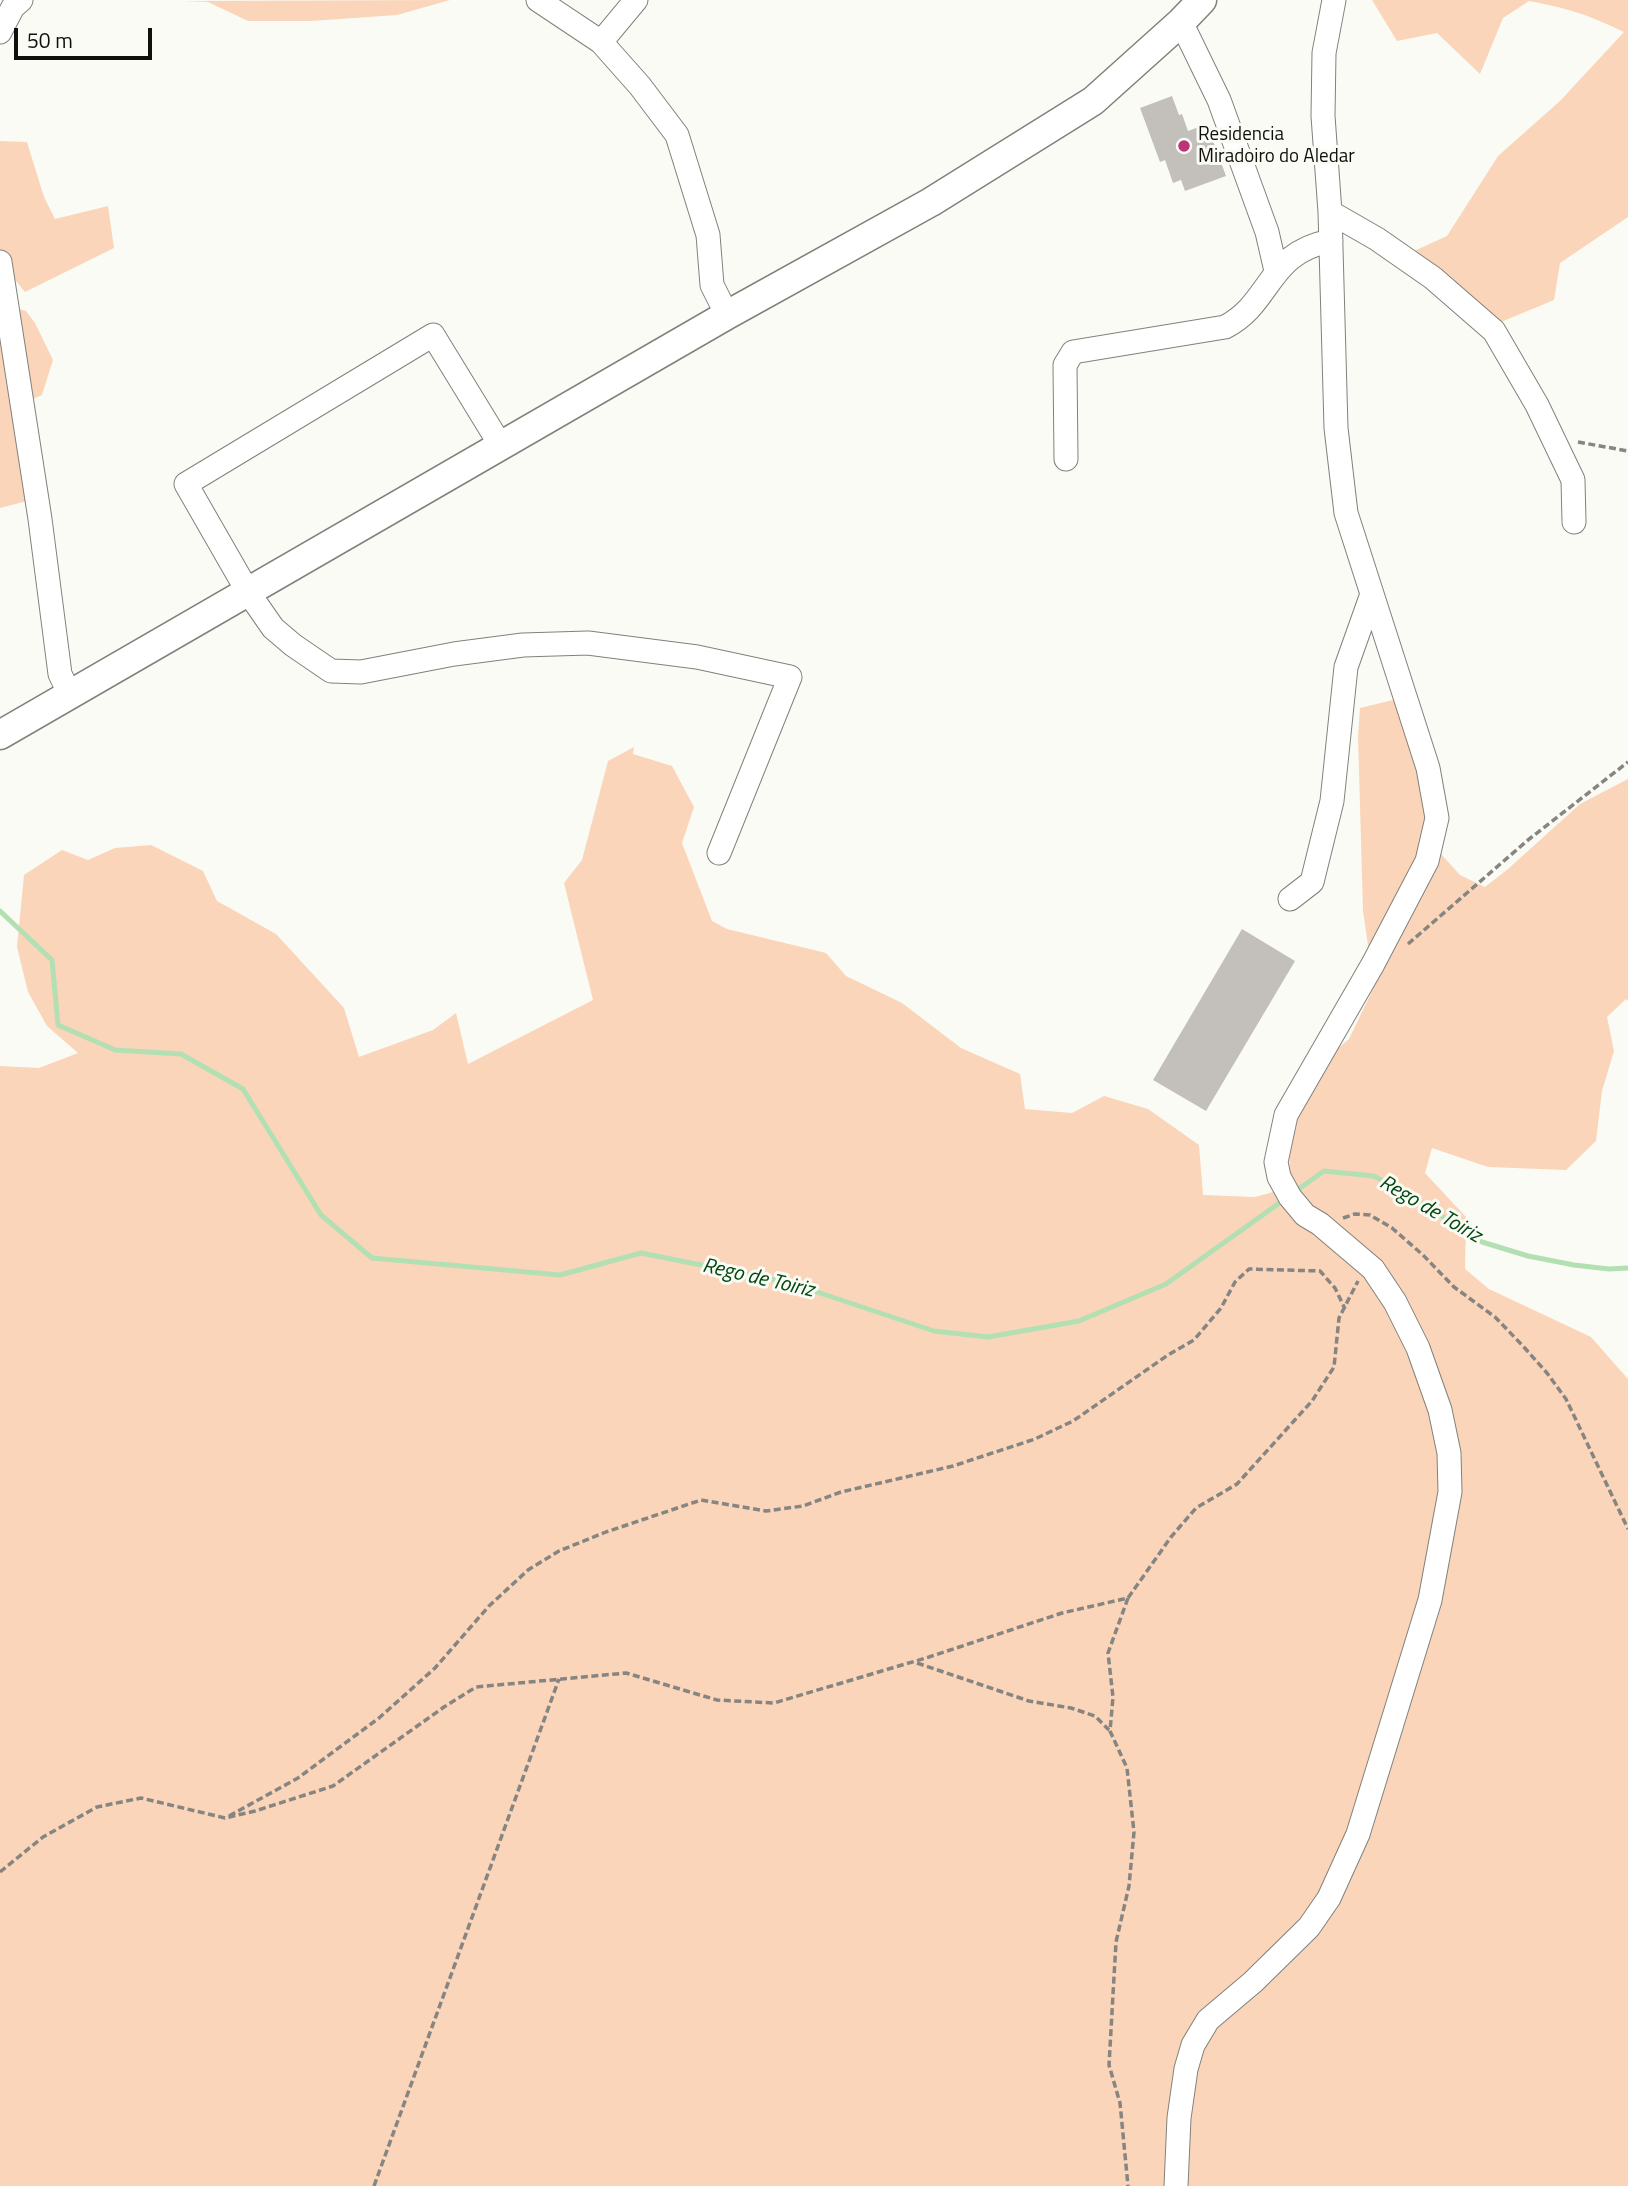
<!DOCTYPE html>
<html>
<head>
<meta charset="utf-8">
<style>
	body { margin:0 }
	#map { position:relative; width:1628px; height:2186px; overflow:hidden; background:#fbfbf5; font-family:"Titillium Web",sans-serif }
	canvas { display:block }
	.scale { position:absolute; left:14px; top:28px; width:138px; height:32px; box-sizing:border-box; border:4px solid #100f0e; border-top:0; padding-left:9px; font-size:21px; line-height:24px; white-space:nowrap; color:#100f0e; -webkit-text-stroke:5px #fbfbf5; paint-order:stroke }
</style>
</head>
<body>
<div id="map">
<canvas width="1628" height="2186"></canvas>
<div class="scale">50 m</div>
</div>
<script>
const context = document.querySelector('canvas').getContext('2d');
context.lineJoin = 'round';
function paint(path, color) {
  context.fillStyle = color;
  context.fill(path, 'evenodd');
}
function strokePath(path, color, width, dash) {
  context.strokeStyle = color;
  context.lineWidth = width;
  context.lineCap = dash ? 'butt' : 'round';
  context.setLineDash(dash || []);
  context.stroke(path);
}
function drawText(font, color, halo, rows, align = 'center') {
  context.font = font + ' "Titillium Web",sans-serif';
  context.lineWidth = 6;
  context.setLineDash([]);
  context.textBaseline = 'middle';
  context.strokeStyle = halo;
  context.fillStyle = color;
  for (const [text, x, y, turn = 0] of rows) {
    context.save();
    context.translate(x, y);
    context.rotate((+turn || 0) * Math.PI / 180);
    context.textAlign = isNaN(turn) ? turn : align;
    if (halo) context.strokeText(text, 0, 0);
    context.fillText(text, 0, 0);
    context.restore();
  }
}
paint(new Path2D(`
	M450,0L397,15L311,21H248L208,2L184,1Z
	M1372,0H1628V217L1560,263L1554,300L1501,322L1414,251L1447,236L1498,156L1560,101L1624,32C1589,15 1567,8 1529,1L1503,18L1480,74L1437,33L1397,41Z
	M0,141L27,142L44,197L55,219L108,206L114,248L25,292L0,262Z
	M5,305L26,311L35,323L53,360L42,395L11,408L35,499L0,508V314Z
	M1393,700L1417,755L1433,845L1460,875L1485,887L1508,869L1580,804L1628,779V1001L1626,999L1607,1017L1614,1051L1602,1091L1596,1141L1566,1170L1488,1167L1432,1148L1425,1173L1466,1217L1465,1269L1489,1289L1591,1337L1628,1379V2186H0V1066L39,1068L78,1053L47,1026L28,992L17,947L24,875L62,850L88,860L115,848L151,845L203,871L217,901L276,934L344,1008L359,1057L433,1030L456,1013L468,1064L593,1000L564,883L582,860L608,761L634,747L633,754L672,766L694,807L682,843L712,921L727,929L826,953L846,976L902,1003L961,1048L1020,1074L1025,1109L1072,1113L1104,1096L1148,1109L1199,1145L1203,1195L1255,1197L1291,1187L1289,1154L1298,1101L1319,1065L1349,1039L1374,987L1363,911L1358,736L1360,708Z`), '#fad5b9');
strokePath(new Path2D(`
	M0,911L52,960L58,1025L115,1050L181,1054L243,1089L321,1215L372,1258L560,1275L641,1253L787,1282L934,1331L988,1337L1079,1321L1166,1284L1285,1199
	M1293,1193L1324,1171L1374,1176L1414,1198L1482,1242L1528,1256L1574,1265L1609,1269L1628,1268`), '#b2e0b3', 5);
paint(new Path2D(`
	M1172,96L1179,115L1182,114L1188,131L1207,124L1226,176L1185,191L1181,180L1173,183L1165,160L1160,162L1140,108Z
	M1242,929L1295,961L1206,1111L1153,1080Z`), '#c3c0bb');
const minor = new Path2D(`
	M538,0L601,42L640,86L677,135L708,235L712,285L727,315
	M1181,22L1219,100L1267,232L1276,271
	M0,32L13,7L21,0
	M601,42L636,0
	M1330,212L1377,239L1433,278L1494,331L1537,405L1573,480L1574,522
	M0,262L40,519L60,674L70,695
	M501,446L433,335L186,484L248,592L273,628L293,645L331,671L361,672L454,654L523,645L588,643L697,657L790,677L719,853
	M1066,459L1065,365L1073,352L1225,327C1272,303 1267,252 1331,241
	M1290,899L1312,882L1332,801L1346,667L1372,594
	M1176,2186L1179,2118L1186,2069L1193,2045L1208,2020L1253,1982L1309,1927L1329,1898L1358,1834L1430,1600L1450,1492L1449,1453L1440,1410L1418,1348L1395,1302L1373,1269L1320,1224L1305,1215L1290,1197L1279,1177L1276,1162L1286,1115L1373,964L1427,861L1437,818L1428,768L1346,513L1336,428L1330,212L1323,116L1324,53L1334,0`);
const major = new Path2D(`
	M0,735L727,315L931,202L1093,101L1181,22L1202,0`);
strokePath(minor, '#81817c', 25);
strokePath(major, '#81817c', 31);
strokePath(new Path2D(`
	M1578,442L1628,451
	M1408,944L1528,840L1628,762
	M1343,1218L1355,1214L1370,1215L1392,1228L1423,1255L1454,1287L1495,1317L1523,1346L1547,1373L1566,1399L1628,1529
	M1128,1598L1108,1653L1113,1697L1110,1731L1127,1768L1134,1832L1129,1886L1116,1942L1109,2065L1120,2103L1128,2186
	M917,1663L1029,1701L1071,1708L1095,1716L1109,1730
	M229,1816L298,1778L379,1718L435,1668L489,1606L528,1570L559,1551L606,1532L701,1500L766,1511L803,1506L841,1492L953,1466L1035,1439L1073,1421L1168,1355L1194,1340L1221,1308L1235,1282L1249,1269L1320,1271L1335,1288L1345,1309
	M0,1872L43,1837L97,1807L141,1798L225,1818L255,1811L333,1786L444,1707L476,1687L626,1673L717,1700L774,1703L929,1657L1062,1613L1128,1598L1171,1537L1196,1508L1237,1484L1312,1401L1334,1367L1339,1318L1358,1281
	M374,2186L559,1679`), '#868582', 3.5, [7, 3.5]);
strokePath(minor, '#fff', 23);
strokePath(major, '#fff', 28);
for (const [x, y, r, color] of [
	[1184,146,7,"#bb3577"]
]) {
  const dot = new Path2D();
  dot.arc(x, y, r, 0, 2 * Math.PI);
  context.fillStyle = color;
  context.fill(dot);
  strokePath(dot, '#fbfbf5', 2.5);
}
drawText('19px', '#100f0e', '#fbfbf5', [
	["Residencia",1198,135],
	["Miradoiro do Aledar",1198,157]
], 'left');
drawText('italic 21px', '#004810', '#fbfbf5', [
	["Rego de Toiriz",1430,1210,30],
	["Rego de Toiriz",758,1279,13]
]);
</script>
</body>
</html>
